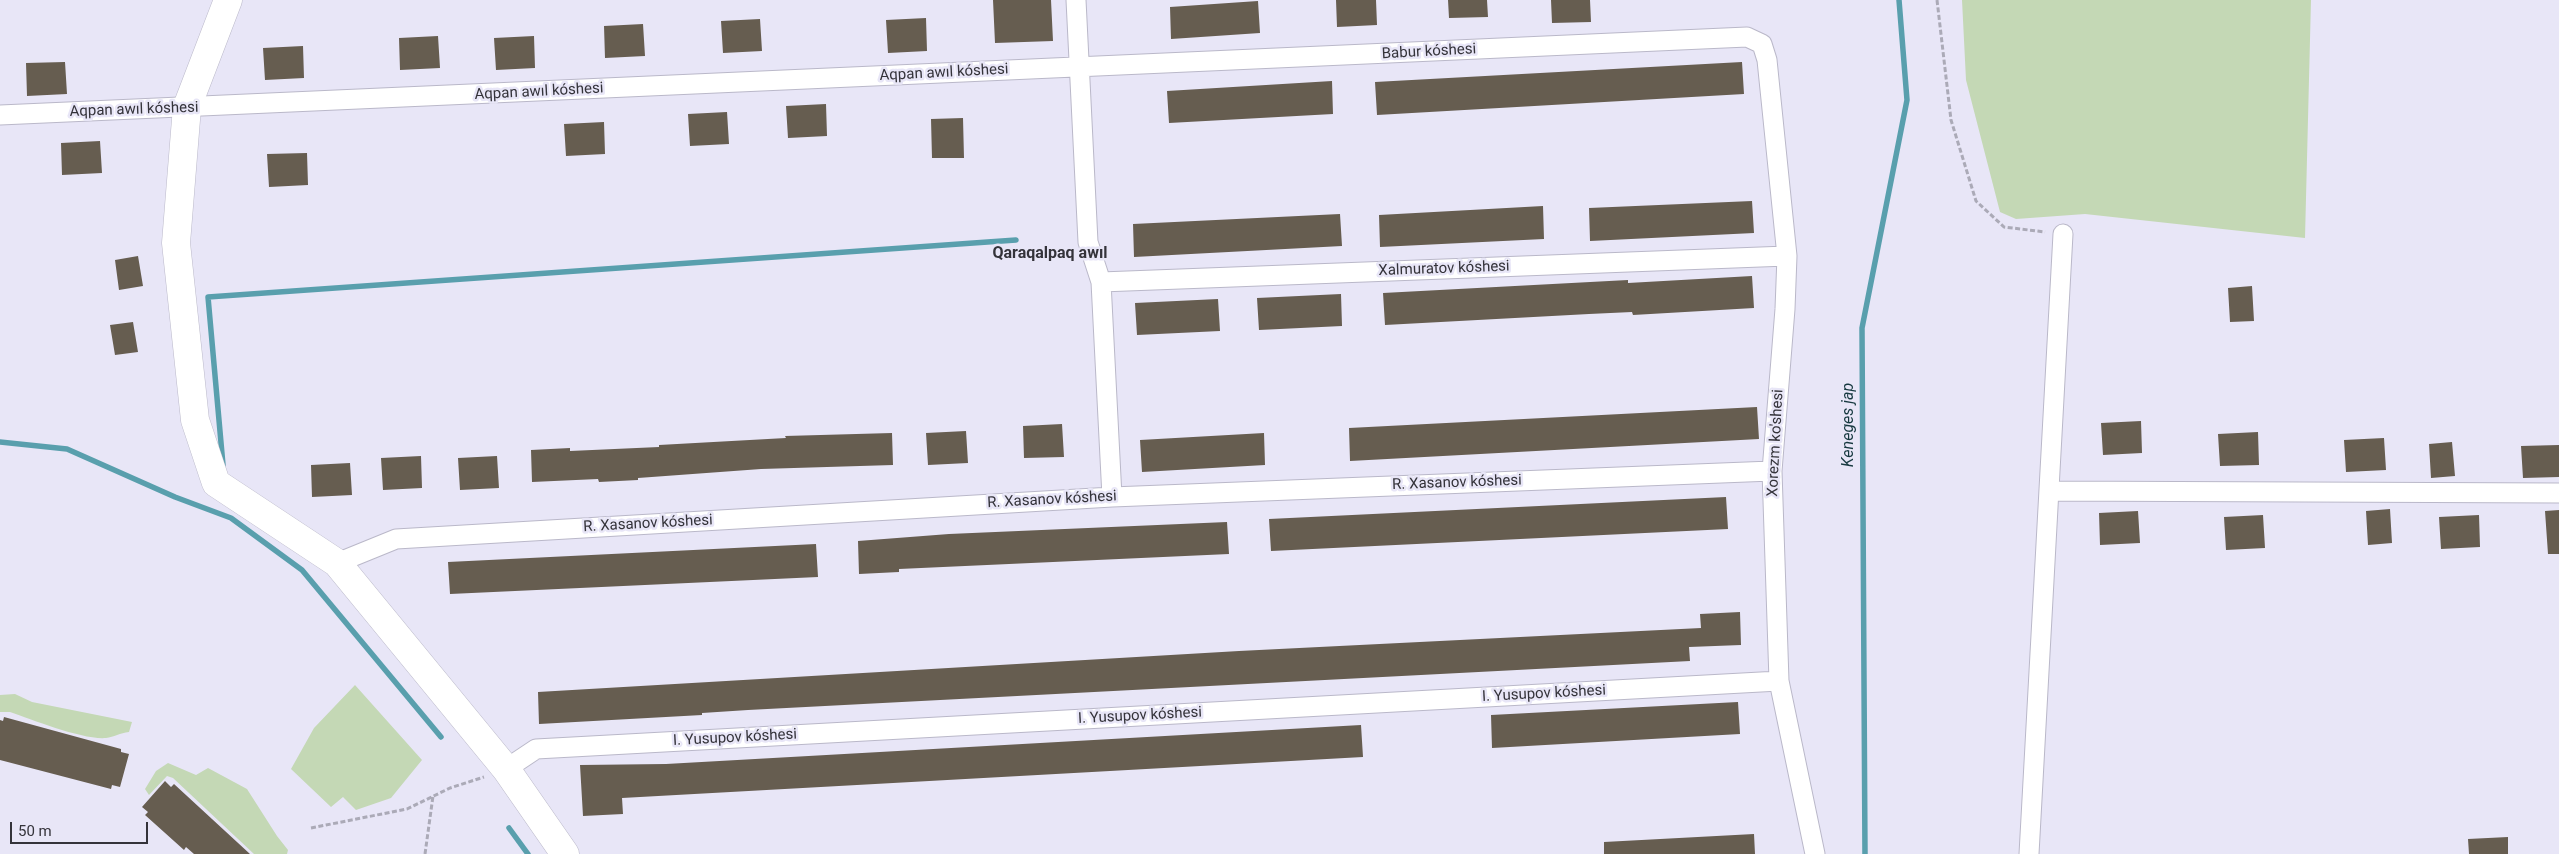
<!DOCTYPE html>
<html>
<head>
<meta charset="utf-8">
<style>
	body { margin:0 }
	#map { position:relative; width:2559px; height:854px; overflow:hidden; background:#e8e6f7; font-family:Roboto,sans-serif }
	canvas { display:block }
	.scale { position:absolute; left:10px; top:822px; width:138px; height:22px; box-sizing:border-box; border:2px solid #34333a; border-top:0; padding-left:6px; font-size:15px; line-height:18px; white-space:nowrap; color:#34333a; -webkit-text-stroke:4px #e8e6f7; paint-order:stroke }
</style>
</head>
<body>
<div id="map">
<canvas width="2559" height="854"></canvas>
<div class="scale">50 m</div>
</div>
<script>
const context = document.querySelector('canvas').getContext('2d');
context.lineJoin = 'round';
function paint(path, color) {
  context.fillStyle = color;
  context.fill(path, 'evenodd');
}
function strokePath(path, color, width, dash) {
  context.strokeStyle = color;
  context.lineWidth = width;
  context.lineCap = dash ? 'butt' : 'round';
  context.setLineDash(dash || []);
  context.stroke(path);
}
function drawText(font, color, halo, rows, align = 'center') {
  context.font = font + ' Roboto,sans-serif';
  context.lineWidth = 5;
  context.setLineDash([]);
  context.textBaseline = 'middle';
  context.strokeStyle = halo;
  context.fillStyle = color;
  for (const [text, x, y, turn = 0] of rows) {
    context.save();
    context.translate(x, y);
    context.rotate((+turn || 0) * Math.PI / 180);
    context.textAlign = isNaN(turn) ? turn : align;
    if (halo) context.strokeText(text, 0, 0);
    context.fillText(text, 0, 0);
    context.restore();
  }
}
paint(new Path2D(`
	M1962,0H2311L2305,238L2085,214L2016,219L2000,212L1966,80Z
	M355,685L422,760L391,798L356,810L343,797L331,807L291,769L314,728Z
	M15,694L32,702L132,722L129,732C120,733 114,737 106,738C83,740 33,720 10,712H0V695Z
	M168,763L196,775L208,768L247,789L277,836L288,850L287,854H254L173,778L167,776L149,795L145,789L156,771Z`), '#c4d8b5');
strokePath(new Path2D(`
	M0,442L67,449L175,497L231,518L302,570L441,737
	M223,465L208,297L1016,240
	M509,828L528,854
	M1865,854L1862,328L1907,100L1899,0`), '#599fad', 5.5);
paint(new Path2D(`
	M993,0H1051L1053,41L995,43Z
	M1336,0H1376L1377,25L1337,27Z
	M1448,0H1487L1488,17L1449,18Z
	M1551,0H1590L1591,22L1552,23Z
	M1258,1L1260,33L1171,39L1170,7Z
	M926,18L927,51L888,53L886,20Z
	M760,19L762,51L723,53L721,21Z
	M643,24L645,56L605,58L604,26Z
	M438,36L440,68L400,70L399,38Z
	M534,36L535,68L496,70L494,38Z
	M303,46L304,78L265,80L263,48Z
	M65,62L67,94L27,96L26,63Z
	M1742,62L1744,94L1377,115L1375,82Z
	M1332,81L1333,114L1169,123L1167,91Z
	M826,104L827,136L788,138L786,106Z
	M727,112L729,144L690,146L688,114Z
	M963,118L964,158H932L931,119Z
	M604,122L605,154L566,156L564,124Z
	M100,141L102,173L62,175L61,143Z
	M307,153L308,185L269,187L267,154Z
	M1752,201L1754,233L1590,241L1589,208Z
	M1543,206L1544,239L1380,247L1379,215Z
	M1340,214L1342,246L1134,257L1133,224Z
	M138,256L143,286L119,290L115,260Z
	M1752,276L1754,308L1633,315L1632,312L1589,314L1385,325L1383,293L1628,280V283Z
	M2252,286L2254,321L2230,322L2228,288Z
	M1341,294L1342,326L1259,330L1257,298Z
	M1218,299L1220,331L1137,335L1135,303Z
	M133,322L138,352L115,355L110,325Z
	M1757,407L1759,439L1350,461L1349,428Z
	M2141,421L2142,453L2103,455L2101,423Z
	M1062,424L1064,457L1024,458L1023,426Z
	M966,431L968,463L928,465L926,433Z
	M2258,432L2259,465L2220,466L2218,434Z
	M892,433L893,465L761,469L638,478V480L599,482L598,479L532,482L531,450L570,448V451L659,447V445L786,438L785,436Z
	M1264,433L1265,465L1142,472L1140,440Z
	M2384,438L2386,470L2346,472L2344,440Z
	M2452,442L2455,476L2431,478L2429,444Z
	M2559,445V477L2523,478L2521,446Z
	M421,456L422,488L383,490L381,458Z
	M497,456L499,488L460,490L458,458Z
	M350,463L352,495L312,497L311,465Z
	M1726,497L1728,529L1271,551L1269,519Z
	M2390,509L2392,543L2368,545L2366,511Z
	M2559,510V554H2548L2545,511Z
	M2138,511L2140,543L2100,545L2099,513Z
	M2263,515L2265,548L2226,550L2224,517Z
	M2479,515L2480,547L2441,549L2439,517Z
	M1227,522L1229,554L899,569V572L859,574L858,541L949,534Z
	M816,544L818,577L450,594L448,562Z
	M1740,612L1741,645L1689,647L1690,661L748,710L702,713V715L539,724L538,692L1239,651L1701,628L1700,614Z
	M1738,702L1740,734L1492,748L1491,715Z
	M4,717L121,749V752L129,754L120,787L112,785L111,789L0,760V720L3,721Z
	M1361,725L1363,757L622,798L623,814L583,816L580,765L666,764Z
	M165,781L171,787L174,784L250,854H194L186,847L184,850L145,815L148,812L142,807Z
	M1754,834L1755,854H1604V842Z
	M2508,837V854H2469L2468,839Z`), '#665d50');
const street = new Path2D(`
	M1076,0L1088,242L1101,282L1112,497
	M0,115L1747,37L1762,44L1767,60L1787,256L1785,309L1772,471L1779,681L1815,854
	M1101,282L1787,256
	M2049,491L2559,493
	M337,563L396,539L1112,497L1772,471
	M506,769L536,749L1779,681
	M2029,854L2063,234`);
const secondary = new Path2D(`
	M228,0L187,107L176,243L195,420L216,483L337,563L506,769L565,854`);
strokePath(street, '#bab8c9', 21);
strokePath(secondary, '#bab8c9', 29);
strokePath(new Path2D(`
	M1937,0L1951,120L1976,201L2004,227L2045,232
	M311,828L407,809L450,788L484,777
	M425,854L433,796`), '#abaab7', 3, [5, 2.5]);
strokePath(street, '#fff', 19);
strokePath(secondary, '#fff', 28);
drawText('15px', '#34333a', '#e8e6f7', [
	["Babur kóshesi",1429,52,-3],
	["Aqpan awıl kóshesi",944,73,-3],
	["Aqpan awıl kóshesi",539,92,-3],
	["Aqpan awıl kóshesi",134,110,-2],
	["Xalmuratov kóshesi",1444,269,-2],
	["Xorezm ko'shesi",1776,443,-87],
	["R. Xasanov kóshesi",1457,483,-2],
	["R. Xasanov kóshesi",1052,500,-3],
	["R. Xasanov kóshesi",648,524,-3],
	["I. Yusupov kóshesi",1544,694,-3],
	["I. Yusupov kóshesi",1140,716,-3],
	["I. Yusupov kóshesi",735,738,-3]
]);
drawText('bold 16px', '#34333a', '#e8e6f7', [
	["Qaraqalpaq awıl",1050,254]
]);
drawText('italic 16px', '#173940', '#e8e6f7', [
	["Keneges jap",1849,425,-90]
]);
</script>
</body>
</html>
